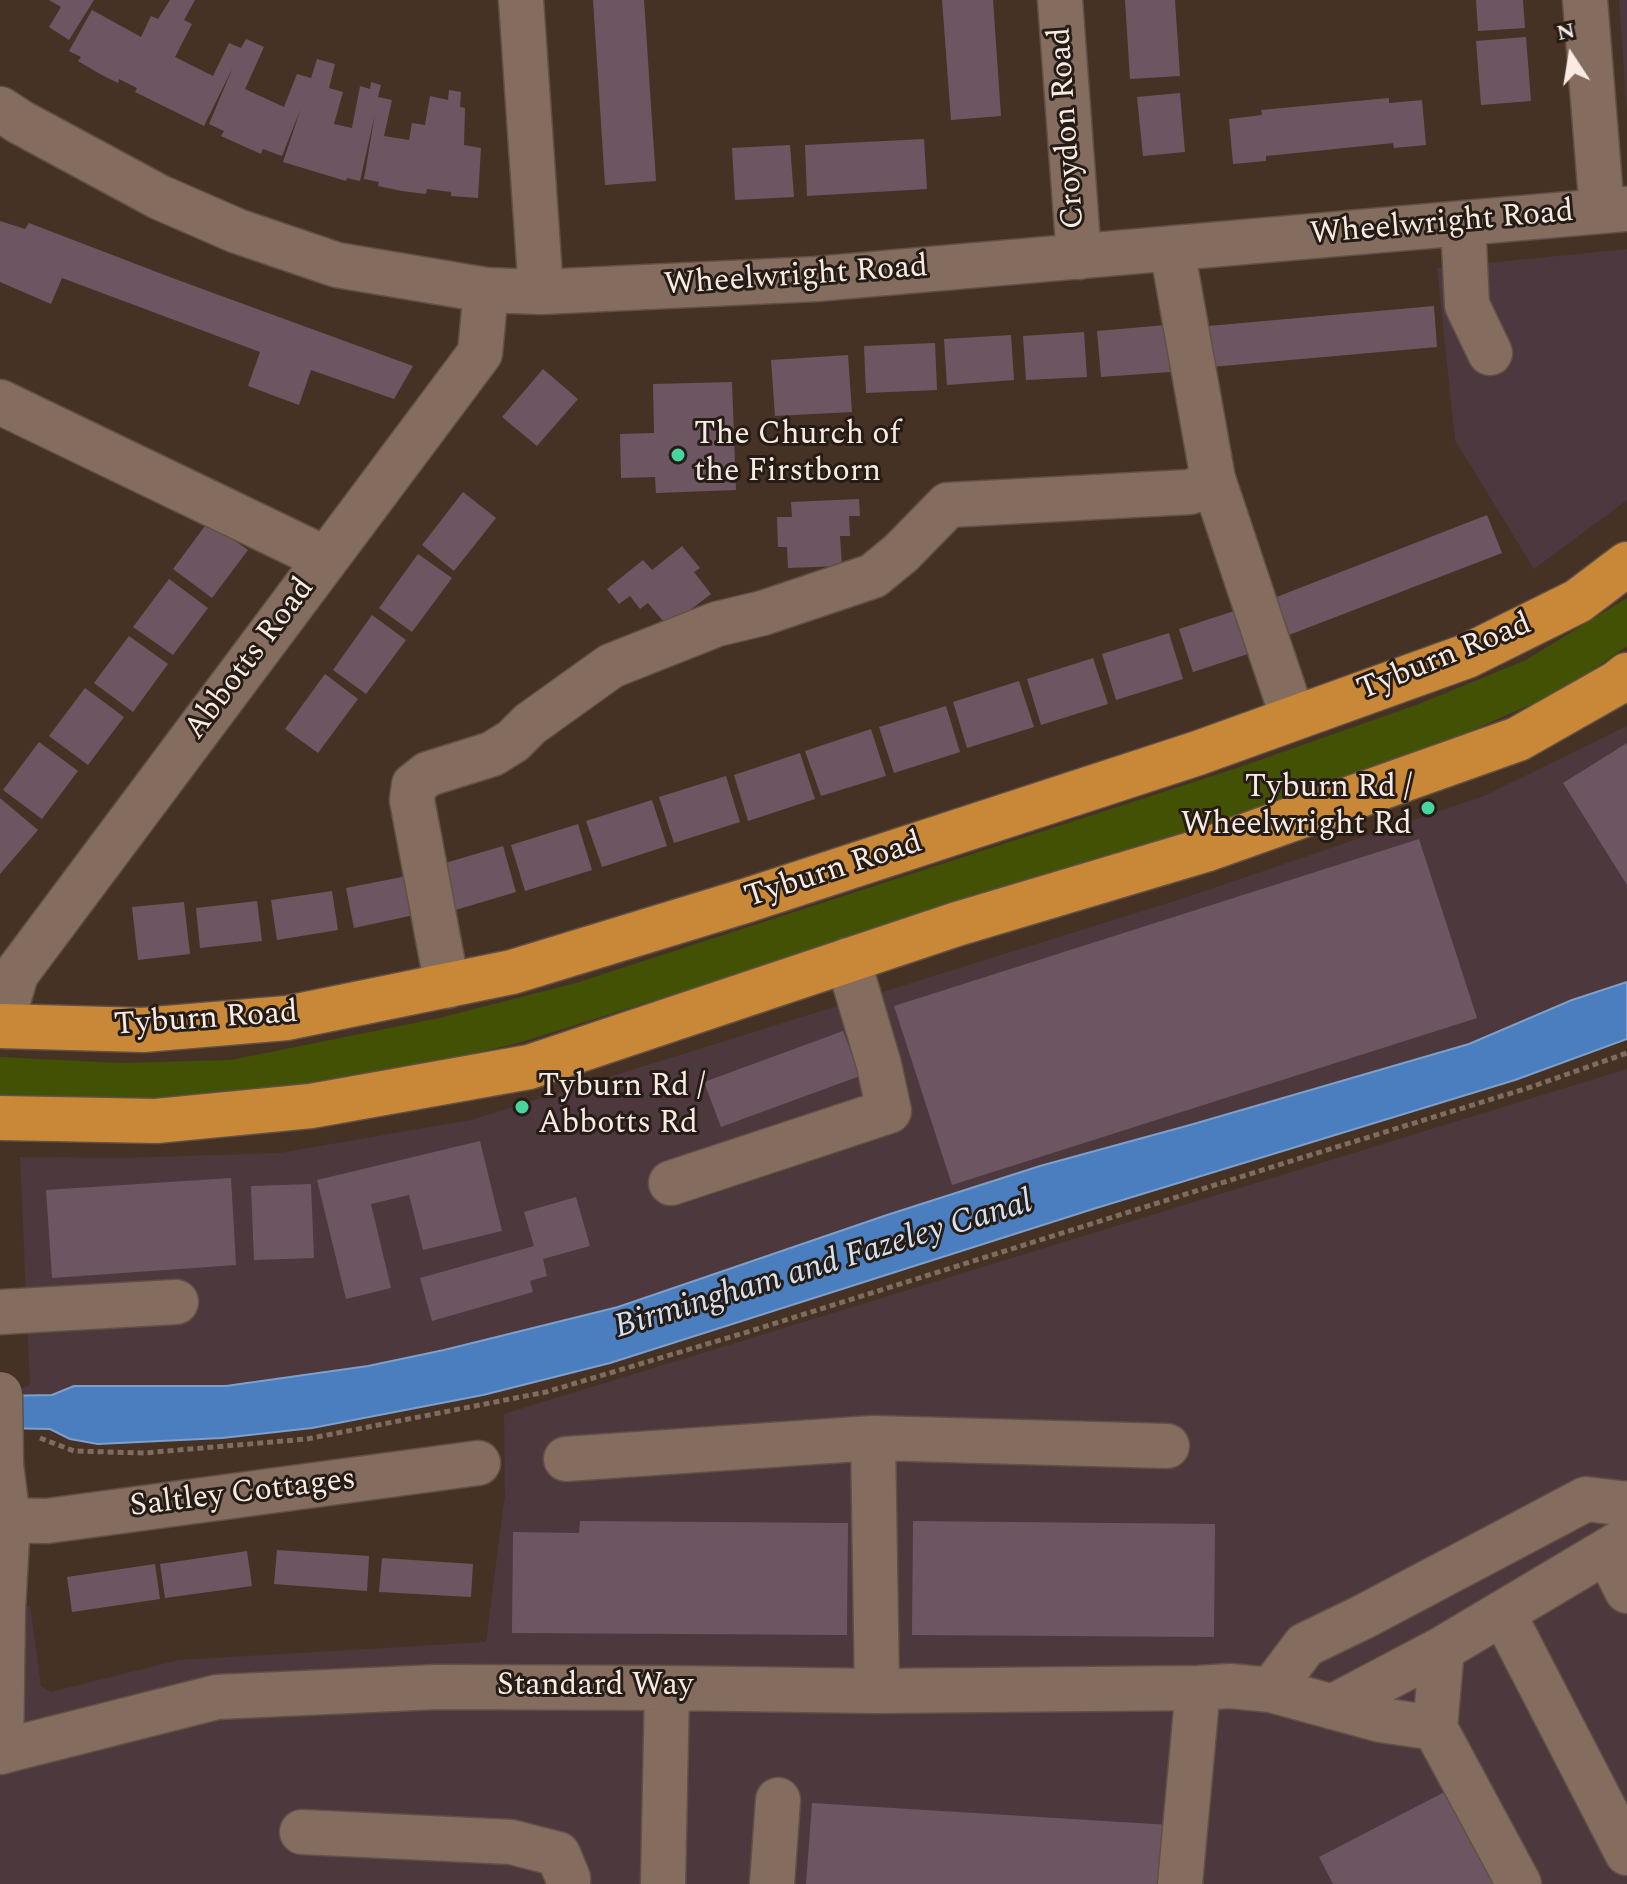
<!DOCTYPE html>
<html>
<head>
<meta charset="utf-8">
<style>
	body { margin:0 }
	#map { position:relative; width:1627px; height:1884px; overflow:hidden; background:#463225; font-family:Spectral,serif }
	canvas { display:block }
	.north { position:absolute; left:1531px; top:16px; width:80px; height:80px; -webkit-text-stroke:6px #251c16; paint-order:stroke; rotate:348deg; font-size:22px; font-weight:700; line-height:32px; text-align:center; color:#f9ebe4 }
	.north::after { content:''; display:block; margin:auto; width:28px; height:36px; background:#f9ebe4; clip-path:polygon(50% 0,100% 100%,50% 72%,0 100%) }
</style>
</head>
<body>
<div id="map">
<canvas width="1627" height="1884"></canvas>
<div class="north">N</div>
</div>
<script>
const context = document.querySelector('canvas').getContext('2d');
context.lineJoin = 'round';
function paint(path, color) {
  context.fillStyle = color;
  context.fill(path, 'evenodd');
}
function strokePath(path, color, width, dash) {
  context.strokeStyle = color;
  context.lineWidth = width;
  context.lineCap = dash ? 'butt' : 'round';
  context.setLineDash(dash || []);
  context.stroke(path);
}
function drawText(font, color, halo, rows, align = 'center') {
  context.font = font + ' Spectral,serif';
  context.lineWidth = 6;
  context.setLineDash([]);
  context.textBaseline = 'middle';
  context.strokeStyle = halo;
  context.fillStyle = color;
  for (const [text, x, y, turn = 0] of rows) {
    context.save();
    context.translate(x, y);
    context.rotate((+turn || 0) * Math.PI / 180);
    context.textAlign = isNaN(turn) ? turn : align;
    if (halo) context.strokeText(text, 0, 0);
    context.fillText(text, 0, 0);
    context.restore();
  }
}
paint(new Path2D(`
	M1619,0H1627V112Z
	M1627,249V500L1534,569L1455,440L1437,268Z`), '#4c383e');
paint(new Path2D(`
	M1627,726V982L1572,1000L1469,1043L1190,1125L1040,1166L887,1215L618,1307L444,1350L368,1366L226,1386H74L52,1395L0,1396L30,1385L20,1157L122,1158L279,1153L471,1120L1181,899L1484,796Z
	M1627,1069V1884H0V1610L30,1606L41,1686L51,1692L179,1660L486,1642L505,1494L504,1414Z`), '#4d383d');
paint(new Path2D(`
	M1627,598V646L1564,690L1404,760L1076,868L515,1044L350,1080L236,1098H0V1057L120,1063L231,1060L439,1018L576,983L1237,768L1419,704L1526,660Z`), '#425104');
const water = new Path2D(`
	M1627,982V1039L1515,1080L1093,1209L610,1363L483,1395L312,1428L222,1438L98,1444L70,1439L50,1429L0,1428V1396L52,1395L74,1386H226L368,1366L444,1350L618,1307L887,1215L1040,1166L1190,1125L1469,1044L1572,1000Z`);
paint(water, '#4a7ebf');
strokePath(water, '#7e9fca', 2);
paint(new Path2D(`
	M49,0H94L69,40L49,27L61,7Z
	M170,0H195L184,20L192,24L175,57L213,76L229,43L241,48L246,39L264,47L245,89L284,107L297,74L311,78L317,59L335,64L329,88L343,92L334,124L352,128L360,86L370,89L371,82L381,85L378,97L392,100L384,136L409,140L412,123L425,125L430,96L448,100L449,90L461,92L460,107L465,108L464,145L481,148L478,198L451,196V192L427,189L426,194L402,191L378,186L379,182L364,179L375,114L360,181L347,178L346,181L283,162L301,108L282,156L263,149L261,154L221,136L224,131L209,124L233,67L204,126L135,92L137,88L119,79L118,83L100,74L78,61L81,57L69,51L92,10L141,37L151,16L158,19Z
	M593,0H644L656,181L605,185Z
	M942,0H993L1001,116L951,120Z
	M1125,0H1175L1180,76L1130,79Z
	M1476,0H1523L1525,28L1478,31Z
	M1526,37L1531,101L1481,105L1476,41Z
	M1180,93L1185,152L1143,156L1137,97Z
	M1389,98V103L1422,100L1426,145L1394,148L1393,143L1296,153L1266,156V161L1233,164L1229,119L1262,115L1261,110Z
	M924,139L927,189L807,196L805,145Z
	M790,145L794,197L735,200L732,148Z
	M0,221L25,229L29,223L175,279L413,366L394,399L311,370L299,405L248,386L260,352L62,278L51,304L0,282Z
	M1434,306L1437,347L1211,367L1208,326Z
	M1166,325L1170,372L1101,377L1097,331Z
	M1084,332L1087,377L1026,380L1023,336Z
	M1011,335L1014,380L947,385L944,339Z
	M935,343L937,390L866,393L864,346Z
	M848,355L852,412L775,416L771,360Z
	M543,369L578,399L537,446L502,417Z
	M732,382L736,490L656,493L655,477L621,478L620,434L654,433L653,384Z
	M463,492L496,518L454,571L422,545Z
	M859,499L860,516H849L850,536H840L842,566L788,568L787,547H778L777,517H792L791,502Z
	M1487,515L1502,553L1289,635L1274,598Z
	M208,522L248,550L212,598L173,569Z
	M682,546L700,568L694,572L711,594L668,627L648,603L640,609L630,596L619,604L607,589L643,560L652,570Z
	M418,554L452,578L412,632L379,608Z
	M169,579L208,608L173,655L133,627Z
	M1237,610L1251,653L1193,672L1179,629Z
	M372,615L406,640L366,694L333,670Z
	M1169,633L1183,679L1116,700L1102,654Z
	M129,636L168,664L133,712L94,683Z
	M1093,658L1108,704L1041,725L1027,679Z
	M325,674L358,699L318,753L285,729Z
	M1019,681L1034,727L967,748L953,702Z
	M85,688L124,717L88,765L49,736Z
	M946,706L960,752L894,773L879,727Z
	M871,729L886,776L821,796L805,751Z
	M39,742L78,771L42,819L3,790Z
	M1627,743V885L1563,783Z
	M800,753L815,799L748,821L734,775Z
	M726,776L740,822L674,843L659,797Z
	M0,798L38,830L0,874Z
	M652,800L667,846L602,867L586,821Z
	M578,824L592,870L525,891L511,845Z
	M1419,839L1477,1018L952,1185L894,1006Z
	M503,846L516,892L449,912L435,866Z
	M407,876L414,915L354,928L346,888Z
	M332,891L338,930L277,940L271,900Z
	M257,901L262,941L200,948L196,908Z
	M184,902L190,954L138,960L132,907Z
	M843,1031L860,1076L721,1127L704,1082Z
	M480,1141L502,1231L423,1250L409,1195L371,1204L391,1288L346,1299L317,1180Z
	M231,1178L236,1265L52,1278L46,1190Z
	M311,1184L314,1258L254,1260L251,1186Z
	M576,1197L590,1246L543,1259L547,1276L530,1281L533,1292L432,1321L420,1278L534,1246L524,1212Z
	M580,1521L848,1523L847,1635L512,1633L513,1532L579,1533Z
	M913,1521L1215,1524L1214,1637L912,1635Z
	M277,1550L369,1556L367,1591L274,1584Z
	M247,1551L252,1586L165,1598L160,1564Z
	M382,1558L473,1564L471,1597L379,1592Z
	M155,1564L160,1599L72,1612L67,1577Z
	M1458,1785L1510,1884H1333L1319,1857Z
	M812,1803L1170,1825L1165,1884H806Z`), '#6d5662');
const minor = new Path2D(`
	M521,0L541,292
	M1060,0L1079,257
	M1585,0L1602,211
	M0,109L20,122L159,197L237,231L337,265L486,290L541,292L816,279L1627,209
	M1463,223L1467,305L1490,353
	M1172,249L1213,479L1293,718
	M0,402L326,559
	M447,986L412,800L414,785L428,774L492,754L513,741L530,724L611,666L717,624L763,613L873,576L901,553L948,505L1190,492L1204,486L1213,479
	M6,1026L5,1012L16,974L480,353L486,290
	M671,1183L889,1111L879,1065L848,960
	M0,1312L176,1302
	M873,1438L877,1691
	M566,1459L873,1438L1167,1446
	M0,1520L47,1521L478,1463
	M1607,1551L1627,1591
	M1503,1613L1627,1853
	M1271,1690L1305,1645L1363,1617L1586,1499L1627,1504
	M1332,1707L1442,1649
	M0,1752L217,1697L437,1687L667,1688L877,1691L1198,1688L1230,1686L1271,1690L1381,1720L1435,1728
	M1,1752L3,1609L8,1520L1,1465
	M302,1832L511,1842L558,1854L568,1878V1884
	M663,1884L667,1688
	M772,1884L778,1800
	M1180,1884L1198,1688
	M1519,1884L1435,1728L1442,1649L1627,1539`);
const highway = new Path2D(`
	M0,1026L143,1030L287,1018L512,972L748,900L1198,753L1467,656L1578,601L1627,564
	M0,1118L156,1121L311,1106L529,1067L957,924L1205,850L1518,739L1617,683L1627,675`);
strokePath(minor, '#615045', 47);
strokePath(highway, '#615045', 47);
strokePath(new Path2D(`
	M40,1438L74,1451L144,1453L307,1439L546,1392L754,1330L1301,1158L1531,1087L1627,1053`), '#7e6c61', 5, [6, 4]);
strokePath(minor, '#846d5f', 44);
strokePath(highway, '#c88838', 44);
const minorBridge = new Path2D(`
	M0,1394L1,1465`);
strokePath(minorBridge, '#615045', 47, []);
strokePath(minorBridge, '#846d5f', 44);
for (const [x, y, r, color] of [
	[678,455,8,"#47d49e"],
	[1428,808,8,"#47d49e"],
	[522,1107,8,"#47d49e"]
]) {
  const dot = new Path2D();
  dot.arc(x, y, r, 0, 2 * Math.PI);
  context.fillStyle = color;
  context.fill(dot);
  strokePath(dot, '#251c16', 3);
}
drawText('32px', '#f9ebe4', '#251c16', [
	["Croydon Road",1069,128,-94],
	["Wheelwright Road",1442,225,-5],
	["Wheelwright Road",796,278,-4],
	["Tyburn Road",1445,659,-22],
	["Abbotts Road",251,660,-53],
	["Tyburn Road",834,872,-18],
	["Tyburn Road",206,1021,-4],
	["Saltley Cottages",243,1495,-7],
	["Standard Way",595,1688]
]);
drawText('32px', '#f9ebe4', '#251c16', [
	["The Church of",694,437],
	["the Firstborn",694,474],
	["Tyburn Rd /",1412,790,"right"],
	["Wheelwright Rd",1412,827,"right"],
	["Tyburn Rd /",538,1089],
	["Abbotts Rd",538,1126]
], 'left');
drawText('italic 34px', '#d3e1f3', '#251c16', [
	["Birmingham and Fazeley Canal",824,1267,-17]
]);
</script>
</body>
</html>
